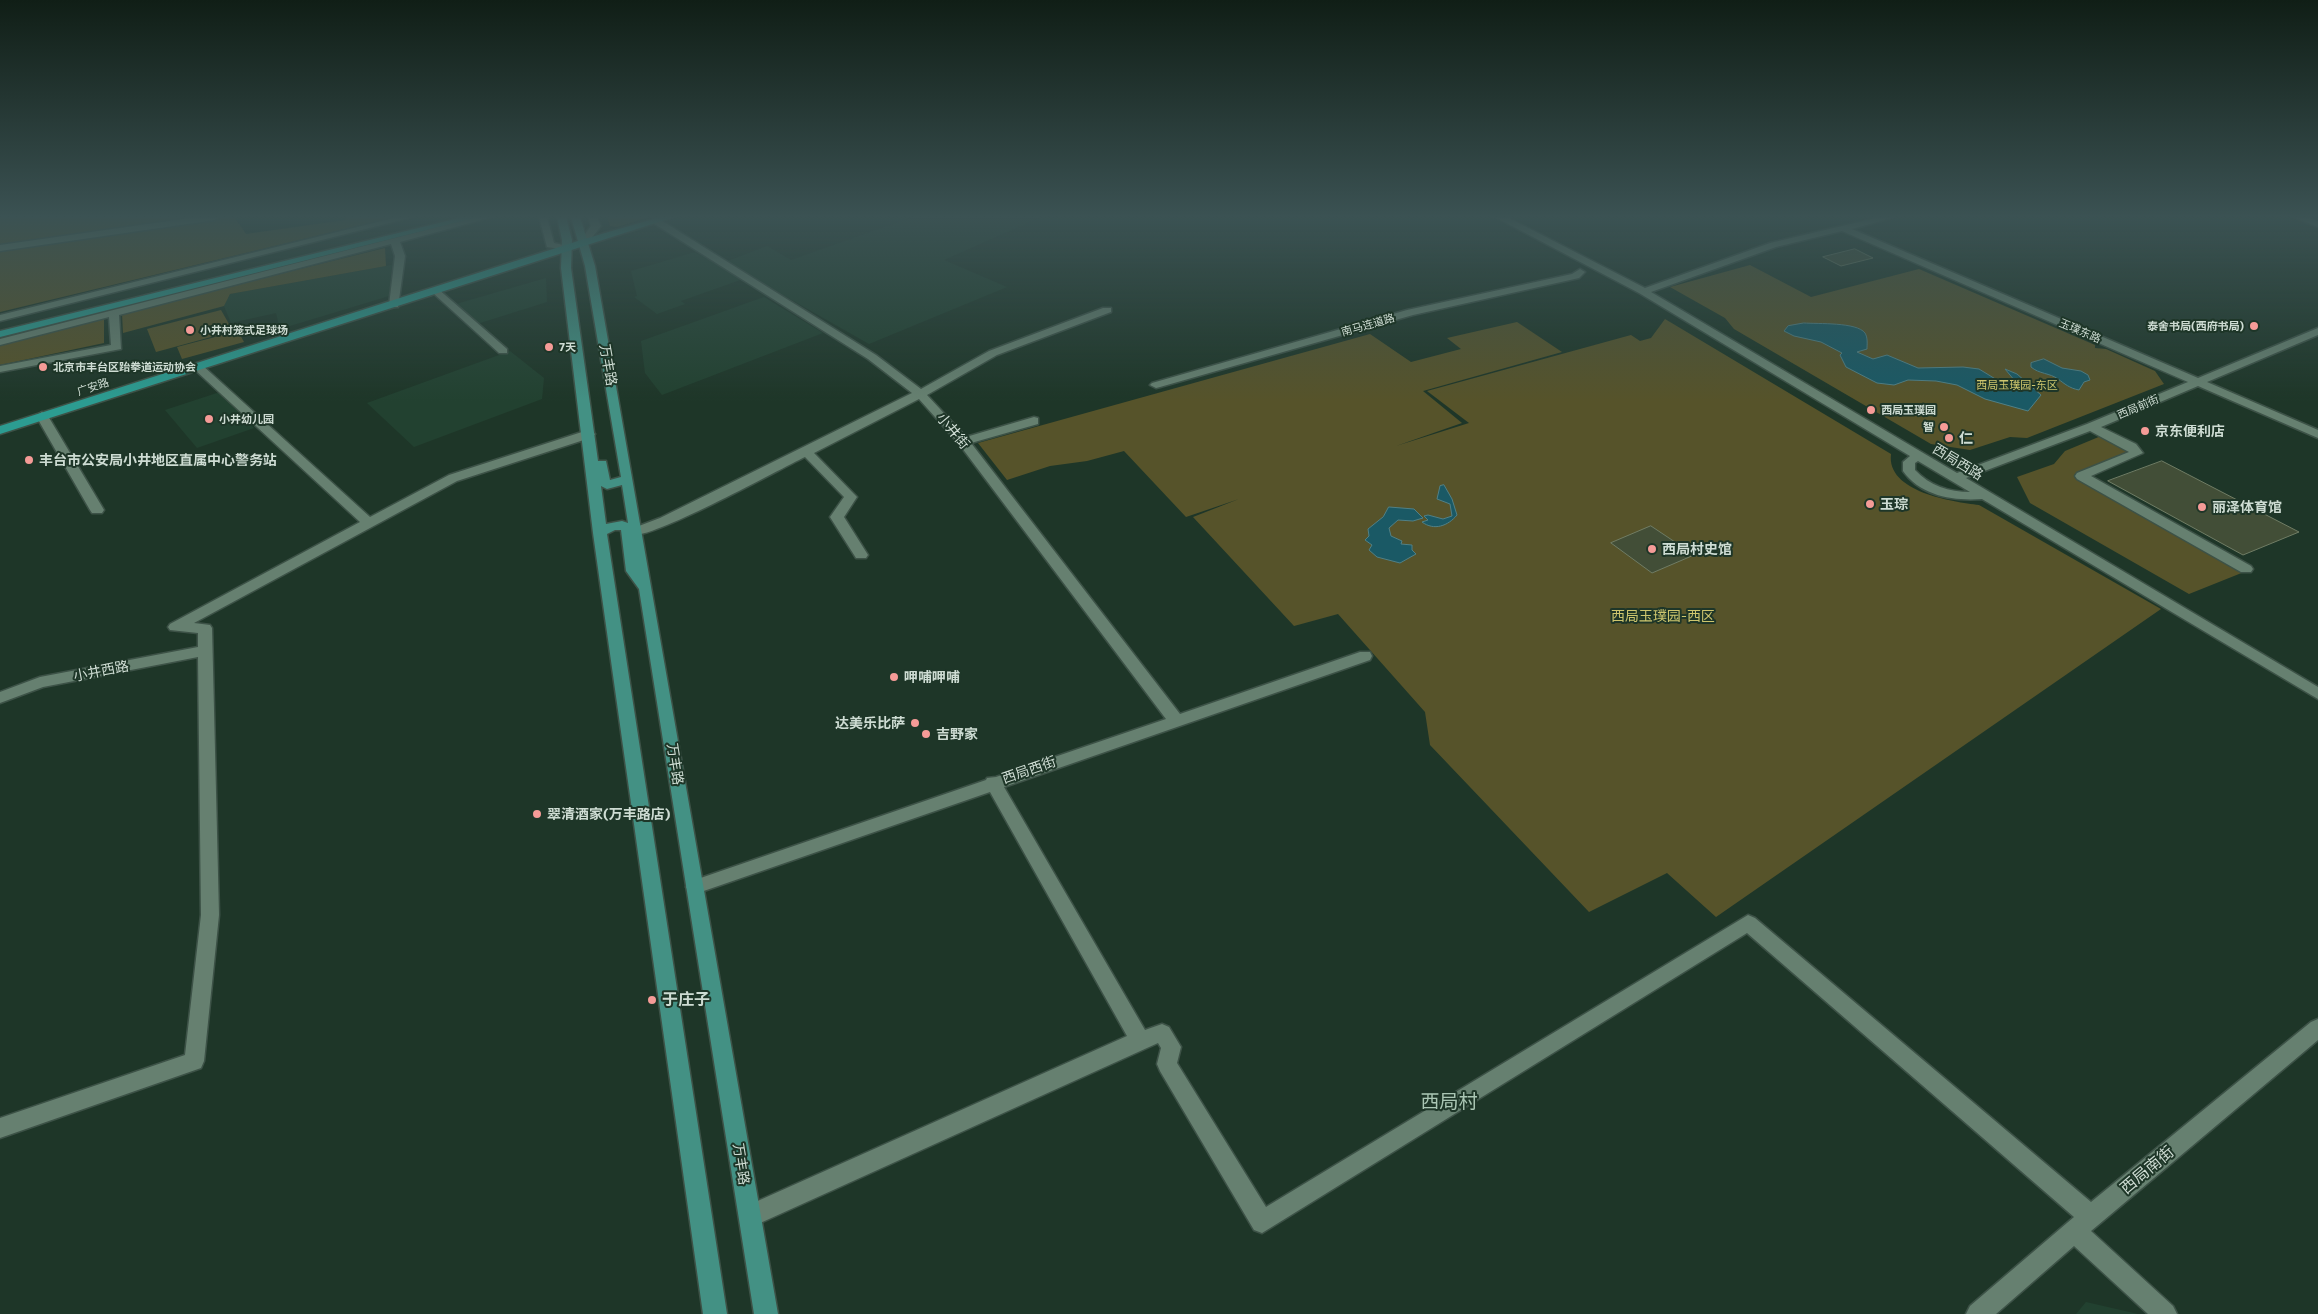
<!DOCTYPE html>
<html>
<head>
<meta charset="utf-8">
<style>
	body { margin:0 }
	canvas { display:block; background:#1e3628 }
</style>
</head>
<body>
<canvas width="2318" height="1314"></canvas>
<script>
const context = document.querySelector('canvas').getContext('2d');
context.lineJoin = 'round';
function paint(path, color) {
  context.fillStyle = color;
  context.fill(path, 'evenodd');
}
function strokePath(path, color, width, dash) {
  context.strokeStyle = color;
  context.lineWidth = width;
  context.lineCap = dash ? 'butt' : 'round';
  context.setLineDash(dash || []);
  context.stroke(path);
}
function drawText(font, color, halo, rows, align = 'center') {
  context.font = font + ' Commissioner,"Noto Sans SC",sans-serif';
  context.lineWidth = 4;
  context.setLineDash([]);
  context.textBaseline = 'middle';
  context.strokeStyle = halo;
  context.fillStyle = color;
  for (const [text, x, y, turn = 0] of rows) {
    context.save();
    context.translate(x, y);
    context.rotate((+turn || 0) * Math.PI / 180);
    context.textAlign = isNaN(turn) ? turn : align;
    if (halo) context.strokeText(text, 0, 0);
    context.fillText(text, 0, 0);
    context.restore();
  }
}
paint(new Path2D(`
	M913,217H1041L944,260L1007,287L869,344L725,262L767,246L791,260Z
	M695,252L743,279L681,301L685,304L657,314L634,297L637,296L631,271Z
	M392,265L389,296L280,329L276,313L231,323L224,306L230,294Z
	M546,278L547,302L477,324L456,304Z
	M764,297L823,333L662,395L645,373L641,341Z
	M510,351L544,378L542,399L414,447L367,403Z
	M220,392L254,428L197,448L165,410Z
	M2086,1302L2138,1314H2076Z`), '#224130');
paint(new Path2D(`
	M0,217H203L0,246Z
	M224,217L235,218L246,234L345,220L346,217H395L0,312V249Z
	M607,217H650L617,227L610,226Z
	M385,248L386,266L230,294L224,306L123,333L122,313Z
	M1750,265L1811,297L1919,269L2095,345V348L2106,349L2155,371L2164,384L2027,438L2010,437L1970,450L1931,444L1734,329L1725,318L1670,287Z
	M221,310L233,331L156,352L147,329Z
	M104,318V343L0,365V344Z
	M1665,319L1891,454C1886,492 1953,502 1979,505L2161,609L1716,917L1667,873L1589,912L1430,745L1425,712L1338,614L1294,626L1193,517L1239,499L1186,517L1124,451L1087,461L1050,466L1007,480L978,443L1370,334L1411,362L1461,349L1447,338L1517,322L1562,352L1423,391L1462,423L1396,446L1469,423L1427,391L1631,335L1640,341L1651,338Z
	M238,331L244,342L182,359L177,347Z
	M2101,436L2131,453L2074,475L2244,572L2189,594L2030,503L2017,477L2054,464L2065,451Z`), '#56532a');
const water = new Path2D(`
	M1804,323C1818,324 1857,322 1865,333C1868,338 1867,344 1867,349L1857,352L1873,359L1887,355L1918,368L1963,367L1979,369L2002,383L2015,381L2005,369L2017,374L2041,395L2028,411L1985,399L1957,385L1936,381L1908,380L1894,385L1877,383L1846,367L1840,355L1842,353L1821,342L1794,336L1784,331L1788,326Z
	M2044,359L2062,368L2081,371L2088,375L2090,380L2084,382L2079,390C2069,388 2065,384 2058,379C2050,373 2039,374 2031,367V363Z
	M1444,485L1452,499L1457,515C1448,526 1434,531 1422,522L1428,520L1424,516L1428,515L1443,519L1452,516L1450,504L1437,499L1440,486Z
	M1389,507L1414,509L1423,518L1413,521L1398,520L1389,528L1391,536L1402,541L1401,544L1412,545V550L1416,554L1400,563L1377,557L1369,550L1372,545L1365,540L1369,536L1368,529L1383,517Z`);
paint(water, '#1a5965');
strokePath(water, '#508086', 1);
const building = new Path2D(`
	M1855,249L1873,258L1841,266L1823,257Z
	M2162,461L2299,532L2243,555L2108,481Z
	M1651,526L1672,540L1694,555L1652,573L1611,543Z`);
paint(building, '#424e37');
strokePath(building, '#6f7c64', 1);
const minor = new Path2D(`
	M197,217H220L215,220L0,251V245Z
	M398,217H413L0,321V315Z
	M477,217H492L400,242L405,256L398,307H390L389,305L395,256L391,244L119,315L121,349L0,372V366L111,345L109,317L0,345V339Z
	M539,217H547L554,243L568,246V250L547,247Z
	M588,217H597L601,226L587,244L584,245L579,242L591,226Z
	M1495,217H1507L1645,288L1770,243L1880,217H1895L1852,229L2198,378L2318,328V335L2207,382L2318,430V438L2198,386L2101,427L2136,444L2143,453L2091,476L2251,566L2253,569L2251,572H2241L2077,479L2075,476L2077,473L2129,452L2090,431L1966,478L2318,687V699L1982,499C1953,501 1921,496 1903,471V462L1910,456L1639,293ZM1842,231L2188,382L2087,424L1957,473L1651,292L1776,247ZM1918,461L1970,492C1949,492 1930,486 1915,470V463Z
	M2293,217H2306L2318,221V227Z
	M653,219H659L876,355L921,389L989,351L1103,308H1111V312L997,355L927,395L966,437L1034,417L1038,418V424L971,443L1180,714L1360,652H1370L1372,656L1370,660L1004,787L1145,1030L1162,1024L1169,1027L1181,1047L1177,1063L1266,1207L1748,915L1755,918L2091,1202L2311,1022L2318,1019V1040L2091,1231L2173,1306L2177,1314H2148L2074,1246L1996,1314H1966L1970,1306L2074,1217L1747,933L1262,1233L1254,1230L1160,1071L1157,1064L1161,1048L1158,1043L758,1224L750,1227L742,1224L739,1216L742,1208L1127,1036L990,792L695,894L689,892L686,887L689,882L986,780L987,778L996,777L1166,719L959,444L919,399L814,453L857,497L844,517L868,555L866,558H856L830,517L844,497L805,457C778,470 651,540 631,535L629,532L631,529L660,518L912,393L868,359L653,223Z
	M1580,269L1585,272L1579,278L1413,315L1160,387L1156,388L1150,385L1152,383L1407,310L1572,274Z
	M437,288L507,349V353H499L433,293L432,291Z
	M198,364L202,365L370,517L449,475L585,431L589,430L595,434L593,437L457,481L194,623L210,625L212,628L219,915L204,1061L201,1068L0,1138V1118L185,1055L201,915L198,657L43,687L0,703V692L40,677L198,647V633L170,630L168,627L170,624L360,522L194,369L192,367Z
	M42,412L48,416L104,510L102,513H92L90,510L36,416Z`);
const major = new Path2D(`
	M557,217H566L572,240L571,268L598,461H606L610,480L621,477L585,266L571,217H580L595,266L778,1314H754L639,589L626,571L621,530H615L607,534L727,1314H703L593,533L561,268L562,240ZM622,485L628,523L622,521L606,524L601,486L607,489Z`);
const highway = new Path2D(`
	M463,217H478L0,337V331Z
	M660,217H674L0,434V426L581,240Z`);
strokePath(minor, '#3d5247', 3);
strokePath(major, '#3d5247', 3);
strokePath(highway, '#3d5247', 3);
paint(minor, '#668070');
paint(major, '#439184');
paint(highway, '#2c9c91');
const sky = context.createLinearGradient(0, 0, 0, 401);
sky.addColorStop(0, '#101e16');
sky.addColorStop(0.54, '#3b5253');
sky.addColorStop(1, '#3b525300');
context.fillStyle = sky;
context.fillRect(0, 0, 2318, 401);
for (const [x, y, r, color] of [
	[2254,326,5,"#f59b97"],
	[190,330,5,"#f59b97"],
	[549,347,5,"#f59b97"],
	[43,367,5,"#f59b97"],
	[1871,410,5,"#f59b97"],
	[209,419,5,"#f59b97"],
	[1944,427,5,"#f59b97"],
	[2145,431,5,"#f59b97"],
	[1949,438,5,"#f59b97"],
	[29,460,5,"#f59b97"],
	[1870,504,5,"#f59b97"],
	[2202,507,5,"#f59b97"],
	[1652,549,5,"#f59b97"],
	[894,677,5,"#f59b97"],
	[915,723,5,"#f59b97"],
	[926,734,5,"#f59b97"],
	[537,814,5,"#f59b97"],
	[652,1000,5,"#f59b97"]
]) {
  const dot = new Path2D();
  dot.arc(x, y, r, 0, 2 * Math.PI);
  context.fillStyle = color;
  context.fill(dot);
  strokePath(dot, '#1e3628', 2);
}
drawText('11px', '#cedcd3', '#1e3628', [
	["南马连道路",1368,325,-16],
	["玉璞东路",2080,331,23],
	["广安路",93,387,-18],
	["西局前街",2138,407,-23]
]);
drawText('bold 11px', '#cedcd3', '#1e3628', [
	["泰舍书局(西府书局)",2244,326,"right"],
	["小井村笼式足球场",200,330],
	["7天",559,347],
	["北京市丰台区跆拳道运动协会",53,367],
	["西局玉璞园",1881,410],
	["小井幼儿园",219,419],
	["智",1934,427,"right"]
], 'left');
drawText('11px', '#cec66e', '#1e3628', [
	["西局玉璞园-东区",2017,385]
]);
drawText('14px', '#cedcd3', '#1e3628', [
	["万丰路",608,365,80],
	["小井街",953,431,50],
	["西局西路",1958,462,31],
	["小井西路",101,671,-11],
	["万丰路",675,764,81],
	["西局西街",1029,770,-19],
	["万丰路",741,1164,81]
]);
drawText('bold 14px', '#cedcd3', '#1e3628', [
	["京东便利店",2155,431],
	["仁",1959,438],
	["丰台市公安局小井地区直属中心警务站",39,460],
	["玉琮",1880,504],
	["丽泽体育馆",2212,507],
	["西局村史馆",1662,549],
	["呷哺呷哺",904,677],
	["达美乐比萨",905,723,"right"],
	["吉野家",936,734],
	["翠清酒家(万丰路店)",547,814]
], 'left');
drawText('14px', '#cec66e', '#1e3628', [
	["西局玉璞园-西区",1663,616]
]);
drawText('bold 16px', '#cedcd3', '#1e3628', [
	["于庄子",662,1000]
], 'left');
drawText('16px', '#cedcd3', '#1e3628', [
	["西局南街",2147,1170,-40]
]);
drawText('19px', '#aac6b4', '#1e3628', [
	["西局村",1449,1102]
]);
</script>
</body>
</html>
